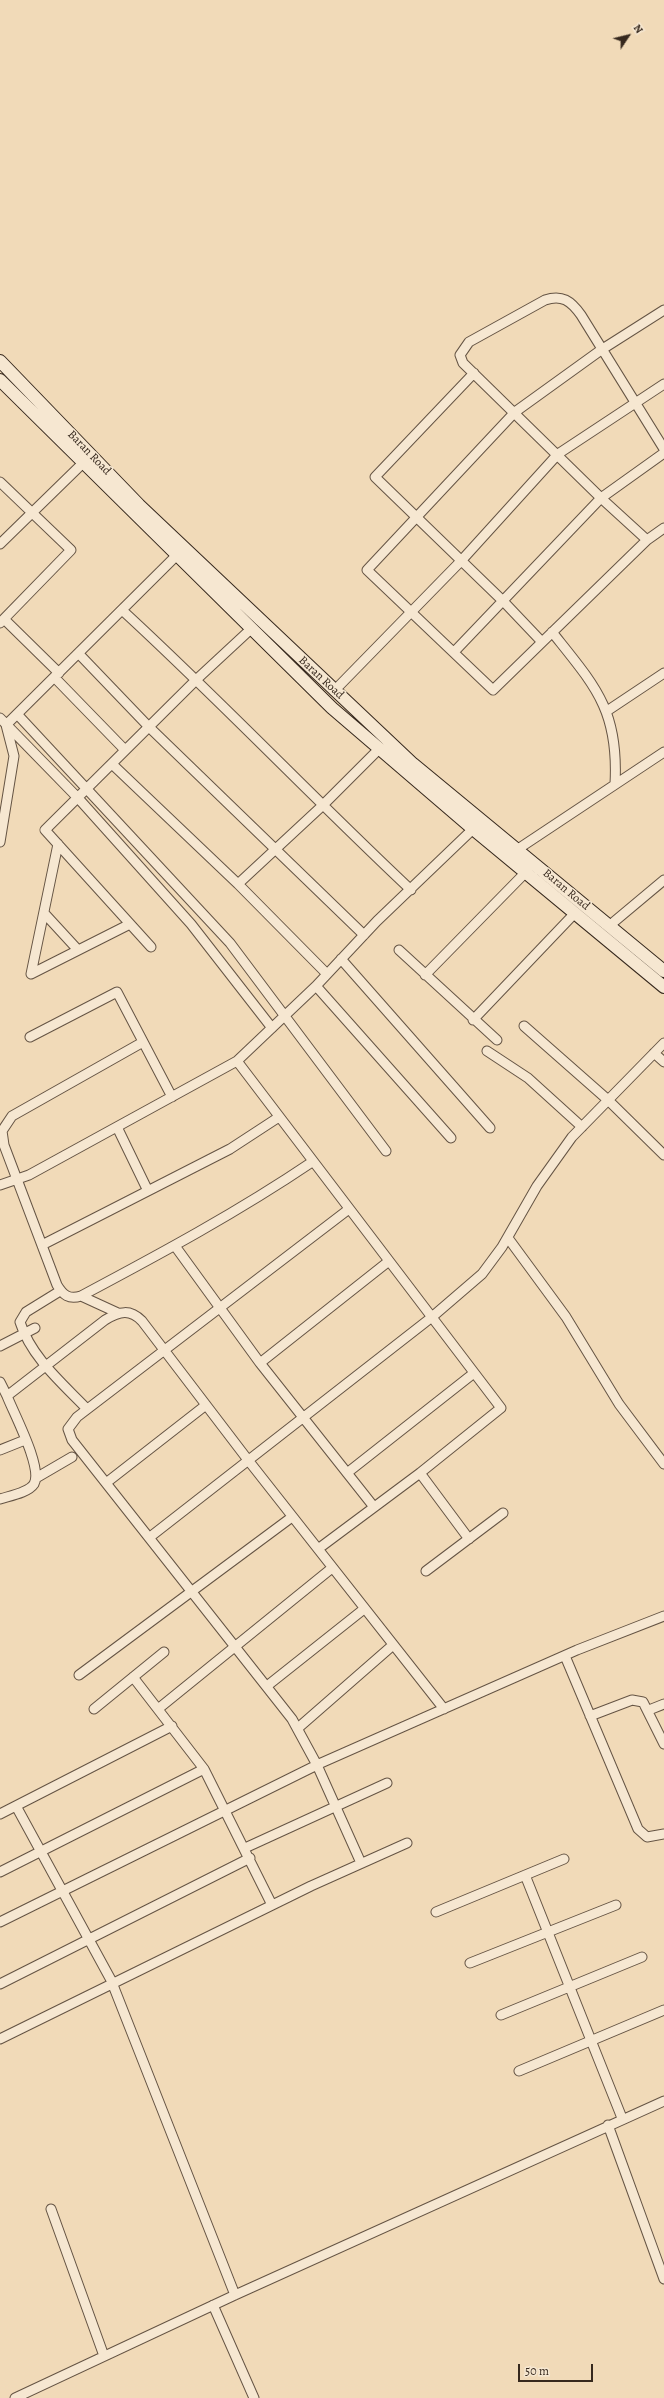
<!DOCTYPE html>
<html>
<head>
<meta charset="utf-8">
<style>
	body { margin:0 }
	#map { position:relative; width:664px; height:2398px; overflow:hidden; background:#f1dab8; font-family:Alegreya,serif }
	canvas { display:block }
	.north { position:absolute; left:608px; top:16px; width:40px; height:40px; -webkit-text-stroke:3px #f6e7d1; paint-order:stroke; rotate:55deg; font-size:11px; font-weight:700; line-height:16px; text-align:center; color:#36281d }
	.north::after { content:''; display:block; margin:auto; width:14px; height:18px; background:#36281d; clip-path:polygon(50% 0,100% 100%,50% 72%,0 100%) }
	.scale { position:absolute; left:518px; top:2364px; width:75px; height:18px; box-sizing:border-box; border:2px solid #36281d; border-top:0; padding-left:5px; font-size:12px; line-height:14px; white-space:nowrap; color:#36281d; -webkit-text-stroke:3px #f6e7d1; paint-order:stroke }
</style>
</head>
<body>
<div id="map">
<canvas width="664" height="2398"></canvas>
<div class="north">N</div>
<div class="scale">50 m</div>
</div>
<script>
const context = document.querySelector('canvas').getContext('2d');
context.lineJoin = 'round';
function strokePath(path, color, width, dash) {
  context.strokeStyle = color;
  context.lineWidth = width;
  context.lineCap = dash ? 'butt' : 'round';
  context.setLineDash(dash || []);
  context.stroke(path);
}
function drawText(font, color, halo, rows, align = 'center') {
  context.font = font + ' Alegreya,serif';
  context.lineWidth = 3;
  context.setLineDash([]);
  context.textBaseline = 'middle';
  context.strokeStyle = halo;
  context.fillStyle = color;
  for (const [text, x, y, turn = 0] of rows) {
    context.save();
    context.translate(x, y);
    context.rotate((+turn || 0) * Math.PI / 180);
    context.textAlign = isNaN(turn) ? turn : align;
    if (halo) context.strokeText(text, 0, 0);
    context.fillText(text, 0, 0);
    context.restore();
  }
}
const minor = new Path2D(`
	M664,310L601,350L515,412L367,570L493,690L647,540L664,528
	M474,373L375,477L504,602L542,642
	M0,482L71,550L0,623
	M647,540L601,498L463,363L460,355L469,342L545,300C562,294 571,301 581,315L664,449
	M0,544L83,463
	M122,610C221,701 313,798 411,890
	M4,619L59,673
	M552,632C595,686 619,710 615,784
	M454,652L601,498L664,453
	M79,654L149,727L364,935
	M55,678L125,750
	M334,691L461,561L558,454L664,384
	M607,711L664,673
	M17,714L230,943L386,1151
	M0,718L78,798L191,924L272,1028
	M112,764L238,884
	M0,842L14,756L6,725L181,551
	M58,844L31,974L130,924
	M518,849L664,752
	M44,913L78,950
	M609,926L664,880
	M151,947L45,830L197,679L252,628
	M399,950L497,1040
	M341,959L490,1128
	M327,974L238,884L322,806L379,749
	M425,975L526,872
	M316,986L451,1138
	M473,1020L575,913
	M524,1026L608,1100L664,1155
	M30,1037L117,992L172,1097
	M143,1042L12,1116L2,1131L4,1145L57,1285C63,1295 69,1300 81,1296C160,1254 238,1212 312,1162
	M487,1051L528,1078L582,1127
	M654,1053L664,1062
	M237,1061L501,1408L420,1473L318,1549
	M117,1127L148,1191
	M0,1185L29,1175L237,1061L316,986L377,921L473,829
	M349,1209L77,1417L68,1429L72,1440L292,1719L317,1765L361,1863
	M508,1238L566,1317L619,1404L664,1464
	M42,1245L230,1149L279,1117
	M175,1246L260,1363L374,1507
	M60,1291L26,1312L20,1322C31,1357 62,1383 87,1409
	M81,1296L118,1313
	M0,1346L35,1328
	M260,1363L389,1261
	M0,1382L7,1396
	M0,1450L25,1440
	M347,1473L474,1373
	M420,1473L469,1539
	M36,1478L72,1457
	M106,1483L206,1405
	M0,1499C9,1496 28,1493 34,1484C43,1468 14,1414 7,1396L105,1320C120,1311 130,1309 142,1321L248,1460L444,1709
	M150,1537L432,1317L482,1274L502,1247L537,1186L572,1137L664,1043
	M426,1571L503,1513
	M565,1656L638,1829L647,1837L664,1834
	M79,1675L292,1517
	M133,1677L204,1769L272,1905
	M267,1686L364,1609
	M94,1709L164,1652
	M158,1709L332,1568
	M649,1710L664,1704
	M590,1716L632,1700L643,1702L664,1744
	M298,1728L393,1645
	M16,1806L111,1980L235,2295
	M0,1814L172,1726
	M245,1848L387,1783
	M0,1872L204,1769
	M525,1875L622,2118
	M436,1912L564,1859
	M0,1922L321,1763L577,1650L664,1616
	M470,1963L616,1905
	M0,1984L250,1858
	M501,2015L642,1957
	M0,2039L311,1886L407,1843
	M519,2071L664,2010
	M608,2125L664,2279
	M51,2209L104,2356
	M213,2305L254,2398
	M15,2398L235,2295L664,2101`);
const secondary = new Path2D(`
	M0,361L139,505L413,764L664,971
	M0,380L332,708L473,829L664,987`);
strokePath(minor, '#655444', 11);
strokePath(secondary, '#36281d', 14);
strokePath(minor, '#f6e7d1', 9);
strokePath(secondary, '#f6e7d1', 12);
drawText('12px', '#36281d', '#f6e7d1', [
	["Baran Road",89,453,46],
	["Baran Road",321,678,43],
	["Baran Road",566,890,40]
]);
</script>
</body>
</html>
